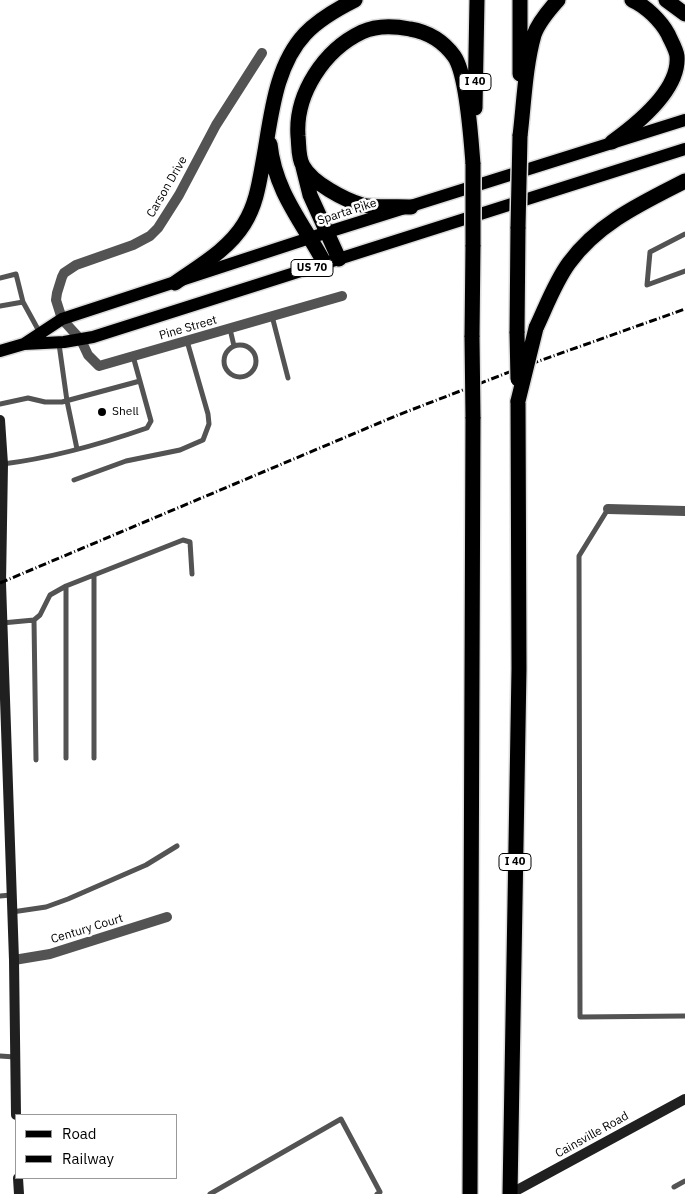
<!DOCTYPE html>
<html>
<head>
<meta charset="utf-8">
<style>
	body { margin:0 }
	#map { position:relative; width:685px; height:1194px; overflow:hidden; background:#fff; font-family:"IBM Plex Sans",sans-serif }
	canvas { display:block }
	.legend { position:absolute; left:15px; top:1114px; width:162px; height:65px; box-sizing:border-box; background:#fff; border:1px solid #999; margin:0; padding:6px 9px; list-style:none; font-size:15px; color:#000 }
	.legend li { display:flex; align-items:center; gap:10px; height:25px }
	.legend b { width:25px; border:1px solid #999 }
</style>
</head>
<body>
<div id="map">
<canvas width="685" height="1194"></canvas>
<ul class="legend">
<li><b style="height:6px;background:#000"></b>Road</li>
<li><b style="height:6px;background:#000"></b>Railway</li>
</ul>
</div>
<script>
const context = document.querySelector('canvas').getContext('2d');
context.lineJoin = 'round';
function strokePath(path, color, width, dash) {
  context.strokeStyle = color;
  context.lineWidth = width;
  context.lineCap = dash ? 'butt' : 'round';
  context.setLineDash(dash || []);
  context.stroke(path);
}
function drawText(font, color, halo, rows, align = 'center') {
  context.font = font + ' "IBM Plex Sans",sans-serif';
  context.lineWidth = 5;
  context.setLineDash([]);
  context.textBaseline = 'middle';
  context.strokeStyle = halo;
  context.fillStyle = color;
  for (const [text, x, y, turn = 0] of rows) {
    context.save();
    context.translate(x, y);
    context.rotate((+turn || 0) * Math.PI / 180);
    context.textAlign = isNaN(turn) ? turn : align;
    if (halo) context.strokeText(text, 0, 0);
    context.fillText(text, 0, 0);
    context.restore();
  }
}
const primary = new Path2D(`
	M24,344L62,319L328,232L685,120
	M0,351L24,344L64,342L93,337L685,149`);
const highway = new Path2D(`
	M520,0V74
	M666,0L685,14
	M475,108L477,0
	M520,136C524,103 525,67 534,35C538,23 549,10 558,0
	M612,142C637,124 680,90 677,56C676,49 671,41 668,34C661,21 646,6 632,0
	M270,144C275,192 303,223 325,264
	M303,167L310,195L339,259
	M411,207C398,206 374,208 362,205C345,200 312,183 303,166C298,158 299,145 298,136C295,94 324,50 362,32C377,25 395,26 410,29C428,32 443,41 454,56C467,74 471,139 473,164
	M175,283C199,266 228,250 244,224C256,205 259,184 263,162C271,120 274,67 305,34C319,19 337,9 355,0
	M536,328C546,307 555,282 569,263C598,223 642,203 685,181
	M517,333L518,227
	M472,337L473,245
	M470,1194L473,417
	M510,1194L519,669L518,401`);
strokePath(primary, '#dbdbdb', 15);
strokePath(highway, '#dbdbdb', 18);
strokePath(new Path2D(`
	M685,234L650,252L647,285L685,271
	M0,278L16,274L23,302
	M0,306L23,302L40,333
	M272,316L288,378
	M230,329L234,346
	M59,344L67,401L77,449
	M224 361a16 16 0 1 1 32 0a16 16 0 1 1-32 0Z
	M0,404L28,398L45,402H62L140,381
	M3,464C52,458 101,444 147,428L151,421L133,356
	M74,480L126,461L180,450L203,440L209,424L208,414L187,341
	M608,509L579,556L580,1017L685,1016
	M94,575V758
	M34,620L36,760
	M2,623L34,620L40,615L50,595L66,586L183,540L190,542L192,574
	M66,758V586
	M0,896L11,895
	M12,912L46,907L68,899L146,865L177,846
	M0,1056L15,1057
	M674,1187L685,1181
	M210,1194L341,1119L380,1192L377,1194`), '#535353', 5);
strokePath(new Path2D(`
	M262,53L216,125L179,195L158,228L150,236L133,245L76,265L64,273L62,277L57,293L56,300L62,319L81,340L88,355L99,366L342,296
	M608,509L685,511
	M14,960L50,954L167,917`), '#535353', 10);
strokePath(new Path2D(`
	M0,420L3,464L1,583L14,960L16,1115
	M18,1178L19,1194
	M510,1194L685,1099`), '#202020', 10);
strokePath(primary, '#000', 12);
strokePath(highway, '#000', 15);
strokePath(new Path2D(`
	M0,583L398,415L525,366L685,309`), '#000', 3, [8, 2.5, 1, 2.5]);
const highwayBridge = new Path2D(`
	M518,227L520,136
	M473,245V164
	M517,333L518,379
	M472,337L473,417
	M518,401L536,328`);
strokePath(highwayBridge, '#dbdbdb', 18, []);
strokePath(highwayBridge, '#000', 15);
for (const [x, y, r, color] of [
	[102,412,5,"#000"]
]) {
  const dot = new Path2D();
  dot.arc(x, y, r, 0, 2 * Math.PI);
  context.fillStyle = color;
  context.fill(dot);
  strokePath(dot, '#fff', 2);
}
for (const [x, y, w] of [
	[475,82,32],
	[312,268,42],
	[515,862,32]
]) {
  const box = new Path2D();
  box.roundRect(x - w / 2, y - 8.5, w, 17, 4);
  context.fillStyle = '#fff';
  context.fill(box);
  strokePath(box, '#000', 1);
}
drawText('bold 11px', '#000', null, [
	["I 40",475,82],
	["US 70",312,268],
	["I 40",515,862]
]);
drawText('12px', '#000', '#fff', [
	["Carson Drive",167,187,-60],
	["Sparta Pike",347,212,-18],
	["Pine Street",188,328,-16],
	["Century Court",87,929,-17],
	["Cainsville Road",592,1135,-29]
]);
drawText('12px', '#000', '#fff', [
	["Shell",112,412]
], 'left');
</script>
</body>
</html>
